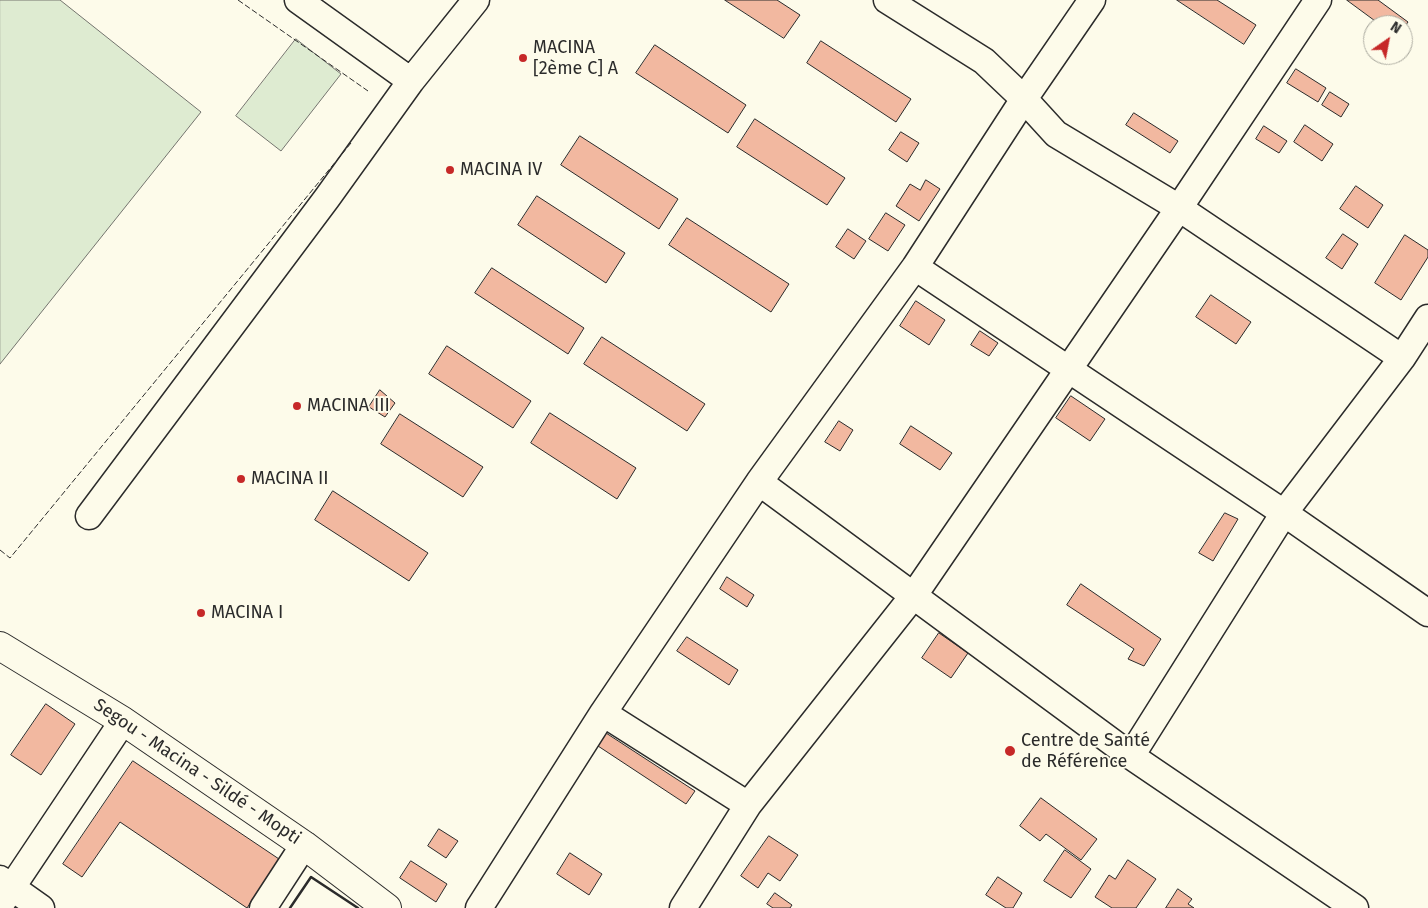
<!DOCTYPE html>
<html>
<head>
<meta charset="utf-8">
<style>
	body { margin:0 }
	#map { position:relative; width:1428px; height:908px; overflow:hidden; background:#fdfbea; font-family:"Fira Sans",sans-serif }
	canvas { display:block }
	.north { position:absolute; left:1363px; top:15px; width:50px; height:50px; box-sizing:border-box; background:#fdfbea; border:1px solid #a9a89e; border-radius:50%; rotate:33deg; font-size:14px; font-weight:700; line-height:20px; text-align:center; color:#2b2b2b }
	.north::after { content:''; display:block; margin:auto; width:18px; height:22px; background:#c62828; clip-path:polygon(50% 0,100% 100%,50% 72%,0 100%) }
</style>
</head>
<body>
<div id="map">
<canvas width="1428" height="908"></canvas>
<div class="north">N</div>
</div>
<script>
const context = document.querySelector('canvas').getContext('2d');
context.lineJoin = 'round';
function paint(path, color) {
  context.fillStyle = color;
  context.fill(path, 'evenodd');
}
function strokePath(path, color, width, dash) {
  context.strokeStyle = color;
  context.lineWidth = width;
  context.lineCap = dash ? 'butt' : 'round';
  context.setLineDash(dash || []);
  context.stroke(path);
}
function drawText(font, color, halo, rows, align = 'center') {
  context.font = font + ' "Fira Sans",sans-serif';
  context.lineWidth = 4;
  context.setLineDash([]);
  context.textBaseline = 'middle';
  context.strokeStyle = halo;
  context.fillStyle = color;
  for (const [text, x, y, turn = 0] of rows) {
    context.save();
    context.translate(x, y);
    context.rotate((+turn || 0) * Math.PI / 180);
    context.textAlign = isNaN(turn) ? turn : align;
    if (halo) context.strokeText(text, 0, 0);
    context.fillText(text, 0, 0);
    context.restore();
  }
}
const green = new Path2D(`
	M0,0H60L201,112L0,364Z
	M296,39L341,74L281,151L236,116Z`);
paint(green, '#deebd1');
strokePath(green, '#74746e', 1);
const building = new Path2D(`
	M725,0H777L800,15L784,38Z
	M1177,0H1217L1256,25L1244,44Z
	M1347,0H1378L1408,22L1403,29V25H1381Z
	M821,41L911,99L896,122L807,63Z
	M655,45L746,105L728,133L636,73Z
	M1296,69L1326,88L1318,102L1287,83Z
	M1330,92L1349,104L1341,117L1322,105Z
	M1134,113L1178,141L1170,153L1126,125Z
	M755,119L845,178L827,205L737,147Z
	M1305,125L1333,144L1322,161L1294,142Z
	M1264,126L1287,141L1279,153L1256,139Z
	M901,132L919,143L907,162L889,150Z
	M580,136L678,199L659,229L561,165Z
	M926,180L940,189L919,221L896,206L910,184L920,190Z
	M1356,186L1383,205L1368,228L1340,209Z
	M537,196L625,253L606,283L518,225Z
	M886,213L905,225L888,251L869,239Z
	M687,218L789,284L771,312L669,245Z
	M848,229L866,241L854,259L836,247Z
	M1343,234L1358,244L1342,269L1326,258Z
	M1405,235L1428,250V257L1401,300L1375,283Z
	M492,268L584,328L568,354L475,293Z
	M1211,295L1251,322L1236,344L1196,317Z
	M916,301L945,320L929,345L900,326Z
	M980,331L998,343L989,356L971,345Z
	M602,337L705,404L687,431L584,364Z
	M447,346L531,401L513,428L429,374Z
	M380,390L395,403L385,417L369,407Z
	M1071,396L1105,419L1090,441L1056,418Z
	M550,413L636,468L617,499L531,443Z
	M400,414L483,467L463,497L381,444Z
	M839,421L853,430L840,451L825,442Z
	M911,426L952,453L940,470L900,444Z
	M333,491L428,553L409,581L315,520Z
	M1225,513L1238,519L1213,561L1199,553Z
	M727,577L754,595L747,607L720,589Z
	M1081,584L1161,639L1144,666L1128,659L1134,649L1067,605Z
	M939,633L968,653L951,678L922,658Z
	M687,637L738,670L729,685L677,651Z
	M46,704L75,724L41,775L11,755Z
	M606,733L695,791L686,804L598,746Z
	M133,761L279,859L247,908L120,822L82,877L63,864Z
	M1041,798L1097,839L1081,860L1046,834L1040,841L1020,826Z
	M439,829L458,841L446,858L428,846Z
	M769,836L798,855L780,881L768,873L758,888L741,876Z
	M1065,850L1091,869L1071,898L1044,881Z
	M570,853L602,874L589,895L557,874Z
	M1128,860L1156,879L1136,908H1112L1095,897L1109,875L1115,879Z
	M411,861L447,884L436,902L400,878Z
	M998,877L1022,893L1013,908H1006L986,895Z
	M1178,889L1192,899L1188,904L1194,908H1166Z
	M775,893L792,905L790,908H773L767,904Z`);
paint(building, '#f2b8a0');
strokePath(building, '#2b2b2b', 1);
const minor = new Path2D(`
	M298,0L411,81
	M887,0L984,61L1024,99L1056,134L1179,208L1402,358
	M915,267L1284,513L1428,613
	M759,482L1131,756L1355,908
	M89,516L327,198L411,81L476,0
	M603,713L748,805
	M1131,756L1284,513L1402,358L1428,318
	M0,879L41,908
	M0,905L123,721
	M263,908L304,845
	M479,908L603,713L759,482L915,267L1024,99L1092,0
	M683,908L748,805L914,595L1179,208L1318,0`);
const major = new Path2D(`
	M0,646L123,721L304,845L387,908`);
strokePath(minor, '#2b2b2b', 29);
strokePath(major, '#2b2b2b', 30);
strokePath(minor, '#fdfbea', 26);
strokePath(major, '#fdfbea', 28);
strokePath(new Path2D(`
	M238,0L368,91
	M0,550L10,558L351,143`), '#2b2b2b', 1, [6, 2.5]);
strokePath(new Path2D(`
	M290,908L311,877L358,908`), '#2b2b2b', 2.5);
for (const [x, y, r, color] of [
	[523,58,5,"#c62828"],
	[450,170,5,"#c62828"],
	[297,406,5,"#c62828"],
	[241,479,5,"#c62828"],
	[201,613,5,"#c62828"],
	[1010,751,6,"#c62828"]
]) {
  const dot = new Path2D();
  dot.arc(x, y, r, 0, 2 * Math.PI);
  context.fillStyle = color;
  context.fill(dot);
  strokePath(dot, '#fdfbea', 2);
}
drawText('18px', '#2b2b2b', '#fdfbea', [
	["MACINA",533,48],
	["[2ème C] A",533,69],
	["MACINA IV",460,170],
	["MACINA III",307,406],
	["MACINA II",251,479],
	["MACINA I",211,613],
	["Centre de Santé",1021,741],
	["de Référence",1021,762]
], 'left');
drawText('18px', '#2b2b2b', '#fdfbea', [
	["Segou - Macina - Sildé - Mopti",197,772,34]
]);
</script>
</body>
</html>
